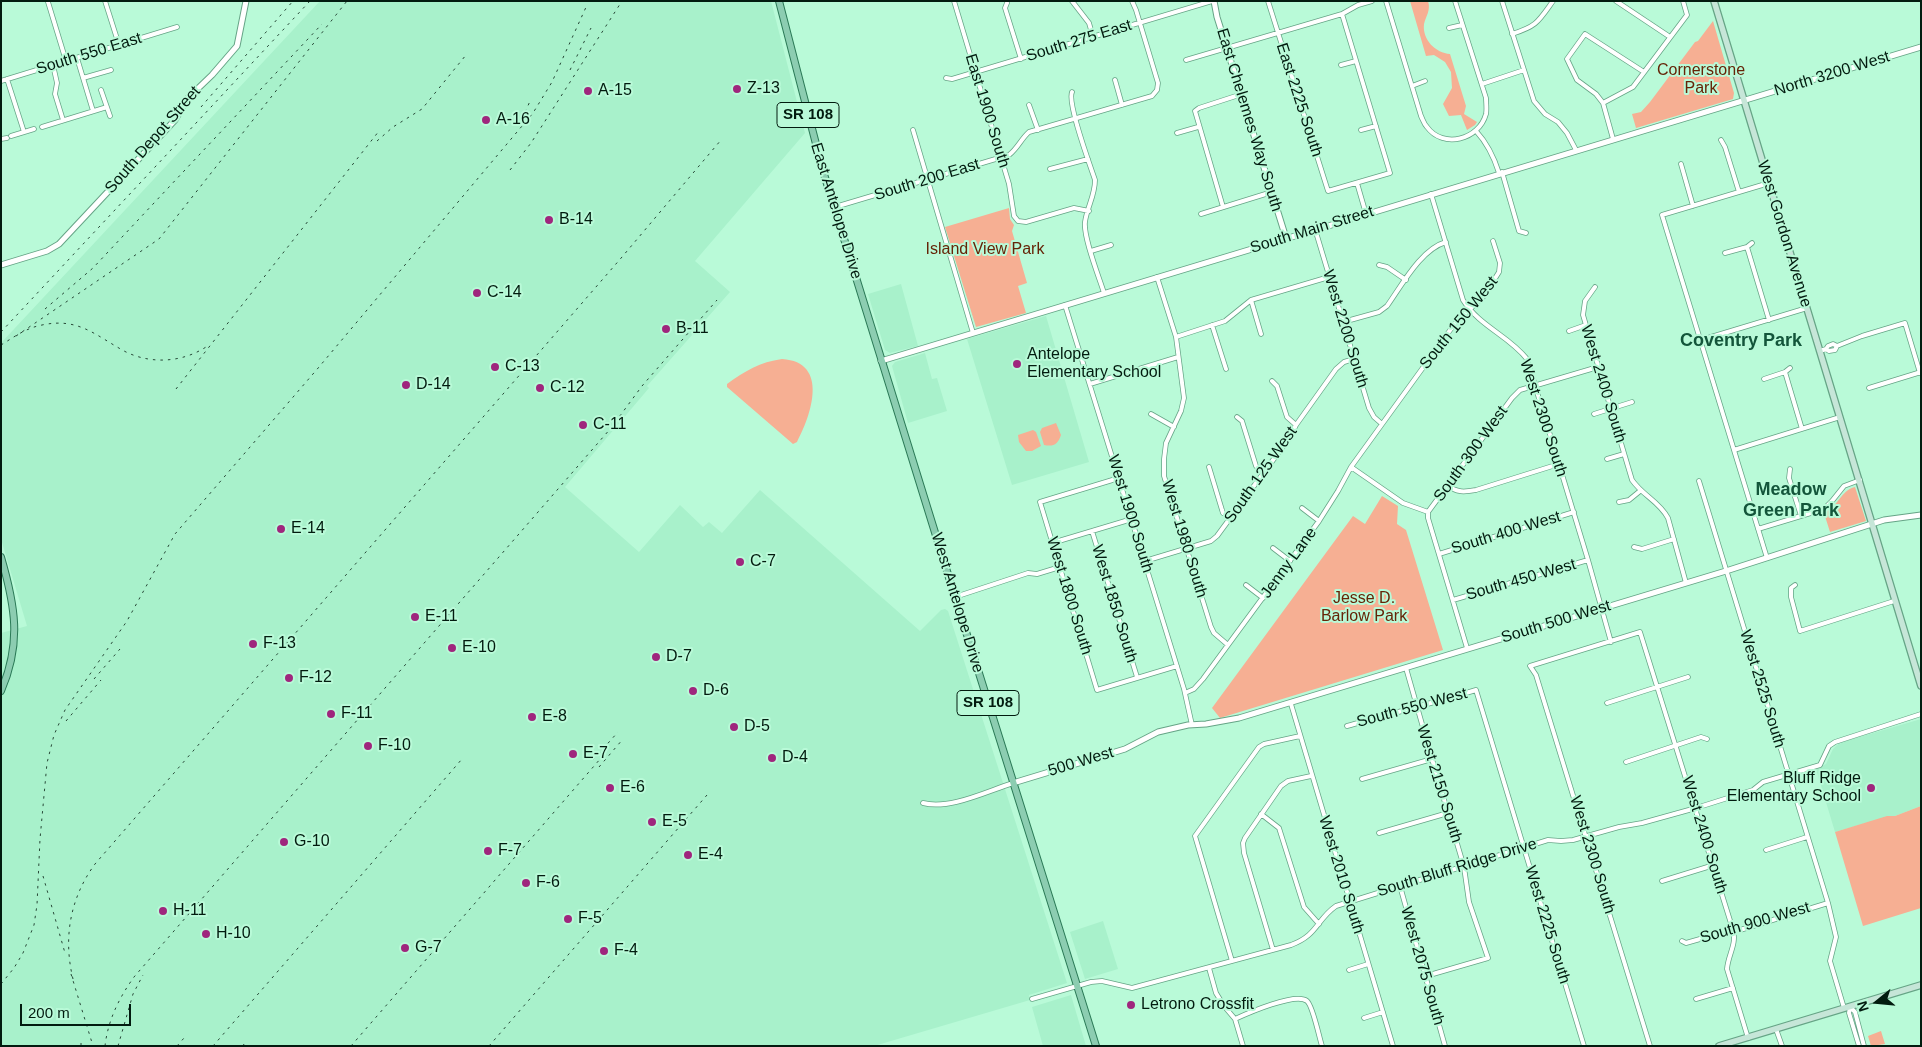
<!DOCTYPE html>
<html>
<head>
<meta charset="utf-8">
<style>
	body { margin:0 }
	#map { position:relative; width:1922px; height:1047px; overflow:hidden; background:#b9fad8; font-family:Helvetica,sans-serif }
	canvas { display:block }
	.frame { position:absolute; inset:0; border:2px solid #021b0f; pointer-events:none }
	.north { position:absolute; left:1852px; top:977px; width:50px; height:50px; -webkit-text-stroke:4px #b9fad8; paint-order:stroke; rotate:253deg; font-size:14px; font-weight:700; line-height:20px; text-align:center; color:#021b0f }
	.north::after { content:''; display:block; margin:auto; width:18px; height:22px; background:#021b0f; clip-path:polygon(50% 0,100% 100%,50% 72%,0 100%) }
	.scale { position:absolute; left:20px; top:1004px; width:111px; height:22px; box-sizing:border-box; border:2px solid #021b0f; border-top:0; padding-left:6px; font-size:15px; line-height:18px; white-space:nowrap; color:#021b0f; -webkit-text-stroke:4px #b9fad8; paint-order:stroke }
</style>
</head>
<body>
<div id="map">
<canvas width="1922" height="1047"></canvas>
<div class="frame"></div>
<div class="north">N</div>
<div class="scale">200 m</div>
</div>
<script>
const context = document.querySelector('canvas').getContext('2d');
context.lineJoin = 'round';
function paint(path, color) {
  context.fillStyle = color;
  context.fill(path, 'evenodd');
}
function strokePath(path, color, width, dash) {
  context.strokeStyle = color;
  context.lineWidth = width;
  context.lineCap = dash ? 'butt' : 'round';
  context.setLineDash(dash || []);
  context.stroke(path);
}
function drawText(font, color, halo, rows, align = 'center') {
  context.font = font + ' Helvetica,sans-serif';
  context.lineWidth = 4;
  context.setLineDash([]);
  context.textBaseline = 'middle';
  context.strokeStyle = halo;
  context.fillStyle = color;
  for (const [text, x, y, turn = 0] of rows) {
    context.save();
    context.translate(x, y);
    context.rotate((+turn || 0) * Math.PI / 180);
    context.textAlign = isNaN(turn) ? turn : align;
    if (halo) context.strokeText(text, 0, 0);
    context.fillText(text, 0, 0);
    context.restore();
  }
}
paint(new Path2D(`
	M320,1H771L805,133L695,261L730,292L647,386L649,388L565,487L639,552L680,505L703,527L709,522L722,533L760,490L920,631L941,610L945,609L948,611L1067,983L1029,995L1030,1000L874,1046H1V633L27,626L1,539V343Z
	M901,284L918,346L890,353L885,350L868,294Z
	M1046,316L1089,462L1012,485L967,339Z
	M925,353L932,379L937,378L947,411L908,423L892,366L895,362Z
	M1921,719V806L1895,816L1887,817L1835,832L1816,769L1826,764L1833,749L1839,743Z
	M1103,921L1118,969L1085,979L1070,932Z
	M1071,995L1086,1046H1043L1032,1007Z`), '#a8f1cb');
paint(new Path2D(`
	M1410,1H1428C1431,10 1426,16 1424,24C1422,40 1436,53 1450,54L1466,106L1464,114L1477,122L1475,125L1467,130L1461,115L1449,116L1443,104L1452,88L1451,72L1445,62L1434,55L1426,56Z
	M1713,21L1734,93L1733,99L1636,128L1632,114L1641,112L1650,102L1695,42L1698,41Z
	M1009,208L1010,219L1014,225L1012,231L1027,283L1018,286L1026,313L976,327L945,227Z
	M782,359C830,362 811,416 797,442L793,444L727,387V384C745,371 760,362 782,359Z
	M1056,423L1061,435C1058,444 1054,447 1044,445L1040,432L1042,428Z
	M1033,430L1036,432L1041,446L1032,451H1026L1019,442L1018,435Z
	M1855,487L1866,521L1830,532L1824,513C1838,507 1841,490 1855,487Z
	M1382,496L1398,506L1397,524L1406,530L1443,650L1220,718L1212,708L1353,516L1365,524Z
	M1921,806V908L1863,926L1835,832L1887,816H1895Z
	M1881,1031L1885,1044L1871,1046L1868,1036Z`), '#f6af93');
const minor = new Path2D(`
	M105,1L119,45
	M954,1L1009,184L1014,216L1018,221L1026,222L1074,208L1089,211
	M1072,1L1089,23L1093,37
	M1268,1L1328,191L1390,173L1342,14
	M1386,1L1421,116C1423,120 1424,124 1427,127C1443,149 1479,140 1486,114C1487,109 1486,103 1486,98L1455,1
	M1502,1L1534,101L1545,114L1558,122L1567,133L1576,150
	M1616,1L1670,37
	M48,2L66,61
	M1007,3L1005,8L1021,59
	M1449,28L1462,25
	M1512,34C1537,26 1538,22 1553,1
	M77,58L93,111
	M1186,60L1342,14L1358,5L1372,1
	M53,65L57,83L55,94L63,120
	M1341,65L1356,61
	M83,78L111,70
	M946,78L952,79L1212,1
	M7,79L24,132
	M1115,80L1122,105
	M1,81L177,27
	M1482,84L1524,70
	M1412,86L1425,81
	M101,90L110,116
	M1072,92C1067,103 1090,165 1095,180C1095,196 1087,207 1085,222C1083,237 1099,277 1104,293
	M1603,103L1633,87L1687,15L1683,1
	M1029,105L1038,130
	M42,127L107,107
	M913,130L973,333
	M1361,130L1376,126
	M1476,131C1488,144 1494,157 1499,173
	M1177,133L1198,127
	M11,136L34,129
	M1,139L7,138
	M1613,139L1603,103L1596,94L1577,80L1567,59L1585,34L1644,72
	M1721,140L1725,147L1739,192
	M1681,164L1693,206
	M1050,169L1088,159
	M1502,172L1519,231L1526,233
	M1357,183L1366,214
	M1431,194L1463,300C1480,327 1508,335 1527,359L1588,560L1611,642
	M835,207L1009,155C1018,148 1021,139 1029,132L1152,96L1157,90L1158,83L1136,10L1132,1
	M1223,207L1195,111L1199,108L1242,94
	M1201,214L1272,192
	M1315,229L1369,408L1374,417L1382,424
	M1747,247L1769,320
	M1091,251L1111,245
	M1725,253L1747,247L1752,243
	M1379,265L1387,267L1406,280
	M1157,277L1176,337L1184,398L1181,411L1166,443L1164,459V476L1211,627L1214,633L1228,645
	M1595,287L1585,301L1583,315L1632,480C1643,496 1659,501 1668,518L1686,583
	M1251,300L1261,334
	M1065,305L1184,689L1192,725
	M1343,322L1379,312L1387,306C1402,285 1421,249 1446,242
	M1212,325L1226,369
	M1569,331L1586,325
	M1176,337L1225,321L1251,300L1329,277
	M1701,340L1807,308
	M1826,349L1829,351L1835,350L1837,346L1862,336L1905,323L1920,373
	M1820,351L1826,349L1828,346L1833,344L1837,346
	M1785,372L1802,429
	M1764,379L1785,372L1790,368
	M1272,381L1277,386L1287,417L1296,425
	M1090,384L1178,357
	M1869,388L1921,372
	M1151,414L1174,427
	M1594,414L1632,402
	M1237,417L1242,421L1256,466L1264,474
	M1734,450L1840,417
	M1607,459L1624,454
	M1209,467L1222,510L1223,513L1231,518
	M1351,467L1403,503L1428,512
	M1790,469L1789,478L1801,516
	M1119,478L1040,502L1097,690L1177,666
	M1699,481L1828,903L1836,937L1830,961L1844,1008
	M1448,485C1456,493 1465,492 1476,490L1559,464
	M1619,502L1629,500L1640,491
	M1302,508L1319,521
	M1428,512L1512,398L1520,390L1598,367
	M1428,512V518L1467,648
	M1758,529L1824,509L1832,501L1844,486L1860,480
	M1092,531L1137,677
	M1052,543L1132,519
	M1634,547L1642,549L1674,539
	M1273,548L1290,561
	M1439,554L1574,512
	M1767,558L1662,215L1769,183
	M1145,561L1211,541L1217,536L1290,437L1296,425L1336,369L1344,362L1354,359
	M1246,585L1263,598
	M1795,585L1791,588V597L1800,631L1894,601
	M955,597L1028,573L1037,574L1060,567
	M1453,600L1588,560
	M1406,668L1432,759L1464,867L1469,902L1488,958L1426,976
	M1185,693L1194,689L1203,679L1319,521L1338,491L1351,467L1456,322L1484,296L1499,272L1500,263L1493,241
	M1607,703L1688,677
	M1291,704L1393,1046
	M1347,726C1390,714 1433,703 1476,690L1584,1046
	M1626,762L1701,737L1707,739
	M1362,779L1432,759
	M923,803C950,810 987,791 1013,783
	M1261,814L1279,828L1304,907L1319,924
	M1379,833L1448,813
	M1766,850L1807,837
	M1662,881L1714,865
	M1400,886L1445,1046
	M1682,941L1686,943L1728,931L1740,930L1828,903
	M1273,950L1244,853L1243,843L1245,838L1281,786L1288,781L1311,776
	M1232,961L1195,836L1259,747L1264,744L1300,736
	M1209,968L1216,993L1224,1006L1235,1019L1243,1046
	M1349,970L1368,964
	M1032,999L1091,982L1102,981L1132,988L1291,945C1318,935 1316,920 1336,906L1548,840L1561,841L1573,840L1619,827L1642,823L1696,808L1753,790L1763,782L1820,765L1829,746L1835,742L1921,714
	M1696,999L1733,988
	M1850,1007L1855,1012L1864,1046
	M1850,1007L1849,1013L1859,1046
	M1364,1018L1383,1012
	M1235,1019C1248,1013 1296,992 1307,1001C1313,1006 1319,1037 1322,1046
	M1776,1029L1782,1046
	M1650,1046L1536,675L1530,666L1640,632L1733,930C1737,944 1728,955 1727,969L1748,1038`);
const tertiary = new Path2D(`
	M1214,1L1217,17L1286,238
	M1,265L47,251L59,244L175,120L188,98L212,75L237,46L246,1
	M881,361L1921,47
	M1013,783L1125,749L1158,732L1188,725L1206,724L1239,718L1726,571L1884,520L1921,515`);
const secondary = new Path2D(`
	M1714,1L1921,686
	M1719,1046L1921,985`);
const primary = new Path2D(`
	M779,1L823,171L946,568L1096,1046
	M1,557C15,605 22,643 1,691`);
strokePath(minor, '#66a486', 5.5);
strokePath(tertiary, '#66a486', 7);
strokePath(secondary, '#66a486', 8);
strokePath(primary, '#2a7956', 8);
strokePath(minor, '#fff', 4);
strokePath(tertiary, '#fff', 5);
strokePath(secondary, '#c6e6d8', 5.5);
strokePath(primary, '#8ccdb1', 6);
strokePath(new Path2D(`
	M570,70L591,28
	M201,107L293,1
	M522,119L531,99
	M377,141L393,127L422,109L466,55
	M510,170L531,143L622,1
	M45,309L93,268L322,24
	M1,332L310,1
	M16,336L159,239L347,1
	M1,345C14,337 26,328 42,325C79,317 96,336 126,352C153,365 185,362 209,345
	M176,389L379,131
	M94,679L120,649
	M66,721L101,680
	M593,760L618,732
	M599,767L623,739
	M43,876L65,953
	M71,974L93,1046
	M73,979C63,938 70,898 95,864L622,257L721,140
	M1,984L14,968L23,953L34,925L37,905L40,839L47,763L54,735L65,710L127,621L175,534L319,367L533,113L552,82L587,5
	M81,1043V1046
	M105,1046C108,1020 119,998 134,977L611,428L642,386L717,300
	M118,1046L133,994L143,975
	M177,1046L184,1038
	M213,1046L462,759
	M243,1046L244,1044
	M351,1046L601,758
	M489,1046L707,795`), '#274837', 1, [2.5, 5]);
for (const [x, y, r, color] of [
	[737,89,5,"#9f267d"],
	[588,91,5,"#9f267d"],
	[486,120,5,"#9f267d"],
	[549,220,5,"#9f267d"],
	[477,293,5,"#9f267d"],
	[666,329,5,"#9f267d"],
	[1017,364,5,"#9f267d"],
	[495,367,5,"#9f267d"],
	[406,385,5,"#9f267d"],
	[540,388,5,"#9f267d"],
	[583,425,5,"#9f267d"],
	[281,529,5,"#9f267d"],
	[740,562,5,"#9f267d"],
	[415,617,5,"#9f267d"],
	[253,644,5,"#9f267d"],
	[452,648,5,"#9f267d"],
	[656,657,5,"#9f267d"],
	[289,678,5,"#9f267d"],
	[693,691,5,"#9f267d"],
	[331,714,5,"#9f267d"],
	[532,717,5,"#9f267d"],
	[734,727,5,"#9f267d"],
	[368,746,5,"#9f267d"],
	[573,754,5,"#9f267d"],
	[772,758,5,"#9f267d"],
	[610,788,5,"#9f267d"],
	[1871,788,5,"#9f267d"],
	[652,822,5,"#9f267d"],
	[284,842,5,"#9f267d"],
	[488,851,5,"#9f267d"],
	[688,855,5,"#9f267d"],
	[526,883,5,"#9f267d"],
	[163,911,5,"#9f267d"],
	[568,919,5,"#9f267d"],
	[206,934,5,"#9f267d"],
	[405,948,5,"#9f267d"],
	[604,951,5,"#9f267d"],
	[1131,1005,5,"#9f267d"]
]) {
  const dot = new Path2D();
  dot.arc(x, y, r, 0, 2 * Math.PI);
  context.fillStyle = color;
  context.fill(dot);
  strokePath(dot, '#b9fad8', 2);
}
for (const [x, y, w] of [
	[808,115,62],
	[988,703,62]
]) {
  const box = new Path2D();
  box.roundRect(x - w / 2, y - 12.5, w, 25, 4);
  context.fillStyle = '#b9fad8';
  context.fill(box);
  strokePath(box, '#021b0f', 1);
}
drawText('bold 15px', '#021b0f', null, [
	["SR 108",808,115],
	["SR 108",988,703]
]);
drawText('16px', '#021b0f', '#b9fad8', [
	["South 275 East",1079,41,-17],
	["South 550 East",89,54,-17],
	["North 3200 West",1832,74,-17],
	["East 2225 South",1299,100,72],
	["East 1900 South",987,111,73],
	["East Chelemes Way South",1249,120,73],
	["South Depot Street",153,140,-49],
	["South 200 East",927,180,-17],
	["East Antelope Drive",836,211,73],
	["South Main Street",1312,230,-17],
	["West Gordon Avenue",1784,234,73],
	["South 150 West",1459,323,-51],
	["West 2200 South",1345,329,73],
	["West 2400 South",1603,384,73],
	["West 2300 South",1543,418,72],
	["South 300 West",1471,454,-54],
	["South 125 West",1261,475,-55],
	["West 1900 South",1130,514,73],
	["South 400 West",1506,533,-17],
	["West 1980 South",1184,539,73],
	["Jenny Lane",1289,563,-54],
	["South 450 West",1521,580,-16],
	["West 1800 South",1069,596,73],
	["West Antelope Drive",957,603,73],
	["West 1850 South",1114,604,73],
	["South 500 West",1556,622,-17],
	["West 2525 South",1762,689,73],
	["South 550 West",1412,708,-15],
	["500 West",1081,762,-17],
	["West 2150 South",1439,784,73],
	["West 2400 South",1704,835,73],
	["West 2300 South",1592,855,73],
	["South Bluff Ridge Drive",1457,868,-17],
	["West 2010 South",1341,875,73],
	["South 900 West",1755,923,-16],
	["West 2225 South",1547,925,73],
	["West 2075 South",1422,966,74]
]);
drawText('16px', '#652407', '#b9fad8', [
	["Cornerstone",1701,71],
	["Park",1701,89],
	["Island View Park",985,250],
	["Jesse D.",1364,599],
	["Barlow Park",1364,617]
]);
drawText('16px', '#021b0f', '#b9fad8', [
	["Z-13",747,89],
	["A-15",598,91],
	["A-16",496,120],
	["B-14",559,220],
	["C-14",487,293],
	["B-11",676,329],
	["Antelope",1027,355],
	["Elementary School",1027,373],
	["C-13",505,367],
	["D-14",416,385],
	["C-12",550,388],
	["C-11",593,425],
	["E-14",291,529],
	["C-7",750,562],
	["E-11",425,617],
	["F-13",263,644],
	["E-10",462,648],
	["D-7",666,657],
	["F-12",299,678],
	["D-6",703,691],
	["F-11",341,714],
	["E-8",542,717],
	["D-5",744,727],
	["F-10",378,746],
	["E-7",583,754],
	["D-4",782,758],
	["Bluff Ridge",1861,779,"right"],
	["Elementary School",1861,797,"right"],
	["E-6",620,788],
	["E-5",662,822],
	["G-10",294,842],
	["F-7",498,851],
	["E-4",698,855],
	["F-6",536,883],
	["H-11",173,911],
	["F-5",578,919],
	["H-10",216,934],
	["G-7",415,948],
	["F-4",614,951],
	["Letrono Crossfit",1141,1005]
], 'left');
drawText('bold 18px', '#13553a', '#b9fad8', [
	["Coventry Park",1741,341],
	["Meadow",1791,490],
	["Green Park",1791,511]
]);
</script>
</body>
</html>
